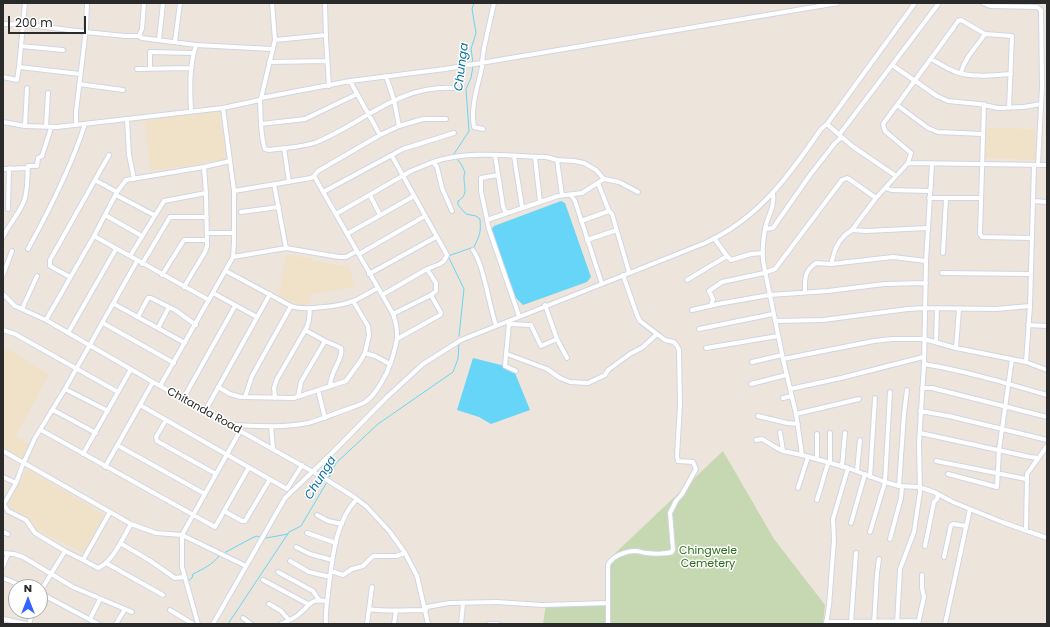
<!DOCTYPE html>
<html>
<head>
<meta charset="utf-8">
<style>
	body { margin:0 }
	#map { position:relative; width:1050px; height:627px; overflow:hidden; background:#ede5db; font-family:Poppins,sans-serif }
	canvas { display:block }
	.frame { position:absolute; inset:0; border:4px solid #2a2a2a; pointer-events:none }
	.north { position:absolute; left:8px; top:579px; width:40px; height:40px; box-sizing:border-box; background:#fff; border:1px solid #aaa; border-radius:50%; rotate:0deg; font-size:11px; font-weight:700; line-height:16px; text-align:center; color:#2a2a2a }
	.north::after { content:''; display:block; margin:auto; width:14px; height:18px; background:#3662ff; clip-path:polygon(50% 0,100% 100%,50% 72%,0 100%) }
	.scale { position:absolute; left:8px; top:16px; width:78px; height:18px; box-sizing:border-box; border:2px solid #2a2a2a; border-top:0; padding-left:5px; font-size:12px; line-height:14px; white-space:nowrap; color:#2a2a2a; -webkit-text-stroke:3px #fff; paint-order:stroke }
</style>
</head>
<body>
<div id="map">
<canvas width="1050" height="627"></canvas>
<div class="frame"></div>
<div class="north">N</div>
<div class="scale">200 m</div>
</div>
<script>
const context = document.querySelector('canvas').getContext('2d');
context.lineJoin = 'round';
function paint(path, color) {
  context.fillStyle = color;
  context.fill(path, 'evenodd');
}
function strokePath(path, color, width, dash) {
  context.strokeStyle = color;
  context.lineWidth = width;
  context.lineCap = dash ? 'butt' : 'round';
  context.setLineDash(dash || []);
  context.stroke(path);
}
function drawText(font, color, halo, rows, align = 'center') {
  context.font = font + ' Poppins,sans-serif';
  context.lineWidth = 3;
  context.setLineDash([]);
  context.textBaseline = 'middle';
  context.strokeStyle = halo;
  context.fillStyle = color;
  for (const [text, x, y, turn = 0] of rows) {
    context.save();
    context.translate(x, y);
    context.rotate((+turn || 0) * Math.PI / 180);
    context.textAlign = isNaN(turn) ? turn : align;
    if (halo) context.strokeText(text, 0, 0);
    context.fillText(text, 0, 0);
    context.restore();
  }
}
paint(new Path2D(`
	M219,110L227,160L150,171L145,120Z
	M985,128L1035,129V160L984,158Z
	M286,255L312,258V260L331,264L349,266L355,287L310,295V306H295L278,298Z
	M6,348L49,374L16,436L30,445L23,460L3,448V355Z
	M28,469L105,515L85,554L32,527L3,505V501Z`), '#f0e2c9');
paint(new Path2D(`
	M723,451L774,539L825,605L823,624H543L546,604L609,603V559Z`), '#c5d8b1');
paint(new Path2D(`
	M561,201L565,203L591,277L587,282L523,305L516,298L491,230L494,226Z
	M473,358L513,368L530,410L491,424L479,417L457,410Z`), '#66d5f7');
strokePath(new Path2D(`
	M473,63L471,49L476,33L472,9L474,3
	M454,154L469,131L466,89L471,78L473,66
	M457,159L461,164L465,172C461,182 471,194 458,201V205L466,214L476,216L480,219C481,233 480,234 474,247L448,256L464,289L459,336
	M328,479L336,463L378,424L453,372L458,359L459,344
	M266,538L288,534
	M224,553L252,538L257,536L260,537
	M188,581L192,578L193,574C203,569 212,565 219,556
	M228,624L289,532L301,526L327,482`), '#66d5f7', 1);
const minor = new Path2D(`
	M25,3L19,67L80,74
	M325,3L326,39L329,86
	M983,3L990,6L1037,7L1041,10L1042,87L1038,165
	M3,24L29,25L85,32L125,36H139L142,38L196,45L272,49
	M139,36L142,29L144,3
	M159,40L163,3
	M275,40L326,35
	M175,42L180,3
	M21,46L63,50
	M931,59C939,63 947,69 956,72C973,78 993,75 1011,74
	M269,62L327,61
	M482,62L484,48L494,3
	M892,65L937,96L948,101L979,104L998,108L1024,107L1041,104
	M137,69L192,68
	M150,69V52L193,53
	M961,73C965,57 976,48 985,34
	M386,76L394,100L399,126
	M3,77L17,80L19,67
	M350,81L380,135
	M79,84L123,90
	M261,98L275,40L272,3
	M260,100C261,115 260,135 265,149L269,150C283,148 304,147 317,142C365,122 398,85 454,88
	M984,104L980,234L982,237L1032,238
	M897,105L928,128L938,132L983,134
	M191,111C190,90 189,66 196,45
	M127,119L129,155L134,179
	M3,122L25,126L57,127L223,108L260,100L261,98L350,81L445,69L838,3
	M261,124L305,119L357,94
	M827,124L852,146L896,176L908,163L911,153L885,131L883,124L954,27L958,21L961,20L985,34L1012,36L1009,108
	M76,125V112L86,29L87,3
	M25,126L27,88
	M46,127L48,93
	M483,129L474,127C470,106 479,83 483,62
	M839,135L939,3
	M284,148L289,182
	M495,155L503,206L505,211L508,213
	M514,156L522,207
	M535,157L540,202
	M557,160L562,195
	M433,162C469,150 509,156 546,157L557,160L574,161L584,163L596,170L604,179L619,182L638,192
	M908,163L1047,165
	M3,169L28,168
	M498,175L481,178V191L489,229L519,316
	M314,176L318,171L380,135L399,126L423,119H446
	M95,180L117,192
	M598,183L609,211L612,214L629,272
	M274,184L286,248
	M886,188L891,190L929,191
	M323,192L403,149L454,133
	M773,193C775,207 768,215 765,229C763,240 762,250 763,261L783,359L796,414L802,455
	M116,195L154,215
	M370,195L380,215
	M571,195L575,201L602,284
	M929,198H981
	M1034,201L1047,202
	M8,209L9,168
	M241,212L279,207
	M336,214L411,171L433,162L437,167L442,188L452,211
	M105,215L142,236
	M487,220L558,196L582,193L604,179
	M581,221L609,211
	M765,229L773,228L810,175L835,143L842,137
	M852,230L866,231L928,228
	M207,233H234
	M347,234L414,196
	M94,236L209,300
	M3,237C9,224 19,214 24,201C28,191 27,177 28,166H37L38,158L42,156L51,128
	M714,238L727,256L731,260L751,254L763,253
	M587,240L617,230
	M28,249C50,209 71,167 85,124
	M473,250C481,262 482,272 486,286C489,299 492,313 496,326
	M943,253L946,199
	M359,254L425,216
	M130,256L164,201L206,193
	M233,257L286,248L339,257H346L357,251
	M142,264L170,217H207
	M831,264L835,250L839,242L845,235L852,230L876,198L896,176
	M226,271L291,306C302,311 342,306 353,301C361,298 370,292 378,288
	M942,273L1030,274
	M369,274L436,237
	M3,275L12,251
	M162,275L184,240H207
	M70,277L50,266V260L109,155
	M687,280L727,256
	M184,287L205,252L207,246L206,193L204,167
	M805,292C805,277 804,272 816,263L831,264L893,257L926,261
	M213,293L257,317
	M3,294L15,306L46,320L153,382L324,478L354,497L367,507L390,532L405,553L417,576L428,624
	M382,295L427,269L440,264L444,261L447,255L392,156
	M114,304L185,343
	M545,305L557,339L567,358
	M711,306L713,299L709,291L722,282L764,273L775,269L842,180L847,178L849,179L876,198
	M925,308L996,309L1030,306
	M22,309L37,276
	M692,310L718,304L769,295L828,291L884,284L926,283
	M393,314L431,295L436,291V283L427,269
	M138,317L148,298H151L175,310L196,325
	M46,320L94,236L117,192L126,180L204,167L230,161
	M775,321L823,320L908,309L925,308
	M103,323L174,363
	M509,323L505,366L516,371
	M509,324L531,325L541,346L557,339
	M1028,325L1047,326
	M158,328L169,307
	M699,329L773,314
	M3,330L15,334L118,392
	M305,330L325,341L341,348C344,358 330,372 330,386
	M68,333L116,249
	M397,339L440,315L441,313L431,295
	M936,342L937,308
	M706,348L778,336
	M956,348L959,309
	M365,353L375,356L390,364
	M507,354L547,369L560,378L570,382L588,383L605,375L608,370L630,354L643,347L657,334
	M783,359L874,341L892,339H924L956,348L1026,362L1047,370
	M752,362L782,355
	M1026,362L1030,306L1034,165
	M924,364C965,371 1006,383 1047,395
	M751,384L786,375
	M160,386L233,257L234,243V191L223,108
	M218,387L230,394L241,397L294,398L346,381L361,360L365,353L369,335L368,326L353,301
	M922,388H932L1047,417
	M65,389L108,411
	M790,389L841,378L923,357
	M318,390L325,418
	M245,397L252,376L291,306
	M298,397L301,382L325,341
	M275,398L274,388L277,379L307,327L309,320L310,308
	M783,398L792,396
	M183,399L235,306
	M140,405L287,489L302,465
	M53,410L96,433
	M205,411L270,294
	M920,411L949,416L1047,440
	M796,414L859,399
	M758,416L787,423L798,424
	M166,420L156,437L157,441L216,474
	M232,425C256,426 283,428 308,423C320,420 331,415 342,411C350,408 358,406 365,402C376,395 387,374 391,362C397,343 400,333 393,314L314,176L311,178L234,191
	M271,426L273,449
	M41,430L215,527L249,467
	M780,432L783,451
	M920,433L1030,457L1038,458
	M817,434V459
	M756,440L762,439L777,448L783,451L802,455L848,468L885,482L899,486L919,487L934,492L953,502L970,509
	M117,445L205,494
	M3,451L131,524L156,533L182,535L246,566
	M83,454L131,369
	M936,461L1026,479
	M830,463V433
	M105,467L153,382
	M842,467L845,433
	M857,471L860,440
	M948,474L997,487L999,450L1012,359
	M3,477L16,483
	M870,477L875,398
	M899,486L904,414L907,390
	M798,488L808,457
	M817,500L828,463
	M3,503L8,511L26,520L35,533L65,551L83,560L110,512
	M4,504L16,483L23,464L35,438L65,389L137,261
	M224,511L242,521H245L270,479
	M317,515L328,521L342,524
	M851,523L865,474
	M1026,531L1027,474L1047,446
	M3,532L8,534
	M870,532L885,482L890,392
	M307,533L336,543
	M890,539L901,498L902,486
	M120,543L149,560L175,578L184,577
	M925,546L934,502L937,499L938,494
	M296,547L310,554L332,560
	M3,553L14,554L23,557L73,587L132,612
	M944,557L951,525L953,524L966,526
	M83,560L98,568C112,563 124,536 131,524
	M290,561L309,572L330,577
	M106,563L163,595
	M3,566L8,554
	M331,571L343,575L352,569L363,566L373,556H396L405,553
	M278,572L313,591L319,600
	M3,578L25,587
	M263,580L308,604
	M40,592L65,551
	M40,593L98,624
	M269,604L281,611L289,620
	M427,607L449,603L496,602L542,605L608,603
	M369,609C388,612 407,610 426,610
	M170,610L193,624
	M243,618L251,624
	M3,619L26,624
	M90,619L100,599
	M826,622L919,621
	M851,623L856,553
	M29,624L33,611
	M116,624L125,609
	M198,624L182,567V535L240,431
	M213,624L285,498L331,454L386,398L423,364L461,340L705,243C758,219 789,176 821,129L827,124L915,3
	M281,624C287,621 293,619 298,615C310,606 309,598 327,601
	M326,624C325,613 327,604 328,593C332,563 334,522 357,499
	M367,624L372,587
	M394,624L396,611
	M461,624L463,604
	M489,624H498
	M608,624V565C612,556 626,551 635,551C640,551 643,553 647,553C654,554 666,554 672,552L673,549L670,513L676,501L682,494L696,469L693,462L678,461L677,456L680,405L679,350L677,346L674,342L665,340L640,321L637,315L623,275
	M826,624L829,606L834,540L833,519L848,468
	M874,624L877,573L879,559
	M897,624L900,569L914,532L920,492L919,443L924,364L926,261L932,164
	M918,624L924,597L922,588V575
	M945,624L970,509L1002,522L1047,538`);
strokePath(minor, '#d0d5e4', 6);
strokePath(minor, '#fff', 4);
drawText('11px', '#2a2a2a', '#fff', [
	["Chitanda Road",204,411,29]
]);
drawText('11px', '#2a6c15', '#fff', [
	["Chingwele",708,551],
	["Cemetery",708,564]
]);
drawText('italic 12px', '#0472a4', '#fff', [
	["Chunga",462,67,-83],
	["Chunga",321,478,-58]
]);
</script>
</body>
</html>
